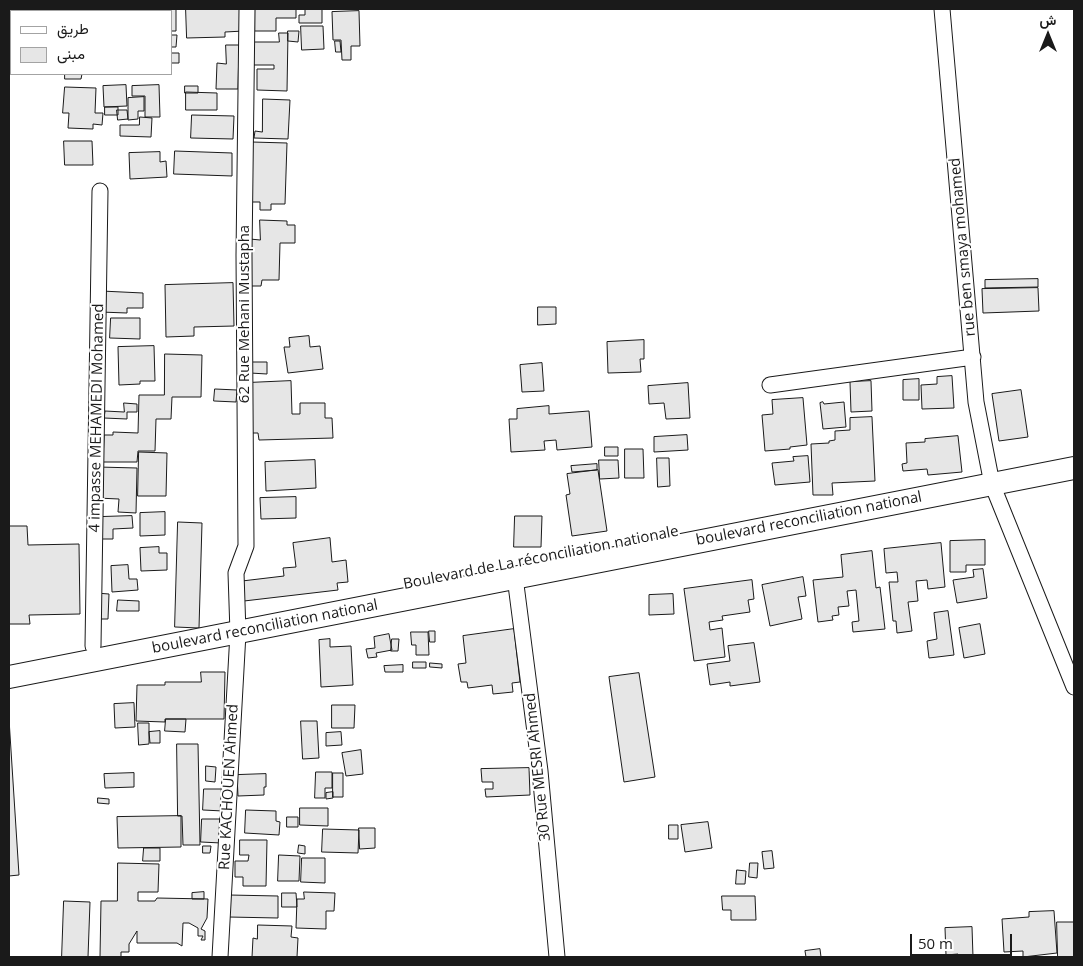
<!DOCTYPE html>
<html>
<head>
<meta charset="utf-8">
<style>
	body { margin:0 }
	#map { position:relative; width:1083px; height:966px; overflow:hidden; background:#fff; font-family:"Open Sans",Vazirmatn,sans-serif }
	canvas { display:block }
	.frame { position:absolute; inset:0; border:10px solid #1a1a1a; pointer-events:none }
	.legend { position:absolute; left:10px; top:10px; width:162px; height:65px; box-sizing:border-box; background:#fff; border:1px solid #a3a3a3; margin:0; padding:6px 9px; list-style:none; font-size:15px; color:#1a1a1a }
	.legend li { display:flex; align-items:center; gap:10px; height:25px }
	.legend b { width:25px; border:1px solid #a3a3a3 }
	.north { position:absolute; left:1023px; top:10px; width:50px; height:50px; -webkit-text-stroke:4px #fff; paint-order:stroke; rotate:0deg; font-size:14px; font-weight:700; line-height:20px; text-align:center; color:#1a1a1a }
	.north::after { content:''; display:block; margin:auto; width:18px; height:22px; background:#1a1a1a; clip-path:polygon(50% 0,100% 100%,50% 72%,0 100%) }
	.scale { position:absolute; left:910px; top:934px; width:102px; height:22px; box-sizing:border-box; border:2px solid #1a1a1a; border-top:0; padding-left:6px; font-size:15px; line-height:18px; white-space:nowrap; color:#1a1a1a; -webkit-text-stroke:4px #fff; paint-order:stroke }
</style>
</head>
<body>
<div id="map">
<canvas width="1083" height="966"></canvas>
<div class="frame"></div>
<ul class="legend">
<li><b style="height:6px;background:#fff"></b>طريق</li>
<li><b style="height:14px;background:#e6e6e6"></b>مبنى</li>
</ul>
<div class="north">ش</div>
<div class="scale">50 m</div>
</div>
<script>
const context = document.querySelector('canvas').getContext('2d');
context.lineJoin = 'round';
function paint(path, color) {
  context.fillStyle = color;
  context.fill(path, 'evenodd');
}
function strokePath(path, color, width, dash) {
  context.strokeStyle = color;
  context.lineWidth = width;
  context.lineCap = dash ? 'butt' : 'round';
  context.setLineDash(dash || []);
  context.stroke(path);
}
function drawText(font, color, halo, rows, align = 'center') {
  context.font = font + ' "Open Sans",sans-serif';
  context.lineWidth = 4;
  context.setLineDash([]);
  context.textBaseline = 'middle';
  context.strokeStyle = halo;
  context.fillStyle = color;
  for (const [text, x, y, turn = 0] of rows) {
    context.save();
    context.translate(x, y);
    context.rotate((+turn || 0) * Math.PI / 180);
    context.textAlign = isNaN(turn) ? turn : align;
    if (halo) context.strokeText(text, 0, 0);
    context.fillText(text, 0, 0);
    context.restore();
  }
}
const building = new Path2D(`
	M79,9H176V31H171V11H79Z
	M186,9H243L244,31L225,32V37L187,38Z
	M255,9H322V23H299V15H305V9H296V18H276V31H255Z
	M359,11L360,46H351V60H342L341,40H333L332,12Z
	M301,26H323L324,49L302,50Z
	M288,31H299L298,42L288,41Z
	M279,33H288L287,91L257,90V69H274V65H251V42H279Z
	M171,35H177L176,47H171Z
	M335,41H340L341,52H336Z
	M226,45H239L238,89H216L217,63L226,64Z
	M171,53H179V63H171Z
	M65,74H82L81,79H65Z
	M126,85L127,106L104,107L103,86Z
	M159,85L160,117H145V96H132V86Z
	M185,86H198V93H185Z
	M65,87L96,88L95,113H103L102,125L93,124V129L68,128L69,113H63Z
	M186,92L217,93V110H186Z
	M144,97V111H138V119L128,120V98Z
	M263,99L290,100L288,139L254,138L255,131L262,132Z
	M105,107H118V115H105Z
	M117,110H127L128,119L118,120Z
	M192,115L234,116L233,139L191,138Z
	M140,117L152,118L151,137L120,136V125H139Z
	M64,141H92L93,165H65Z
	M252,142L287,143L285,204H271V210H260V202H249Z
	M175,151L232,153V176L174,174Z
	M160,152V162L166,161L167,177L130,179L129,153Z
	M260,220L287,221V225H295V243H280L279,280H262L261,286H248L250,239L260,240Z
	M1038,279V287L985,288V280Z
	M233,283L234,326L194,327V336L166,337L165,285Z
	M1038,288L1039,311L983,313L982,289Z
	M101,291L143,293V308H127V313L100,312Z
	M538,307H556V324L538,325Z
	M111,318H140V339L110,338Z
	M309,336L310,347L320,346L323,369L288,373L284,347H290L289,338Z
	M644,340V359H640L641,372L608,373L607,342Z
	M154,346L155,381H140V384L119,385L118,347Z
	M165,354L202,355L201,397H172L171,419H156L155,451H138L137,462H103L104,435H113V432L138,433L139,395H164Z
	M250,362H267V374L250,373Z
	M542,363L544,391L522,392L520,365Z
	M952,376L954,408L922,409L921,385L937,384V377Z
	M919,379V400H903V380Z
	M291,381L292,414H300V403H325V418H332L333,438L259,440L258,433H252L246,383Z
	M871,381L872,411L851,412L850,382Z
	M688,383L690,418L666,419L664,403L649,404L648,386Z
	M215,389L237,390L236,402L214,401Z
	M1021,390L1028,437L999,441L992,394Z
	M803,398L807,445L790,447V449L765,451L762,415L773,414L772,400Z
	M823,402L824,404L844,402L846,427L823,429L820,403Z
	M124,403L137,404V412H127V419L104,418L105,411L124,412Z
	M549,406V414L589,411L592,447L557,450L556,440L544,441L545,450L511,452L509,419H517V409Z
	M872,417L875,481L832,483L833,495H813L811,444L829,443V441L835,440V431L850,430V418Z
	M687,435L688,450L654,452V437Z
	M958,436L962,472L928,475L927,469L903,471L902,464L907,463L906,443L925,442V439Z
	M605,447H618V456H605Z
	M625,449H643L644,478H625Z
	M139,452L167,453L166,496H138Z
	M808,456L810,482L775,485L772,463L794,461L793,457Z
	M657,458H669L670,486L658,487Z
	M315,460L316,488L266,491L265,462Z
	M599,460H618L619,478L600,479Z
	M597,464V470L572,472L571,466Z
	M98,467L137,468L136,513L118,512L119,499L97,498Z
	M598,470L607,531L572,536L566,495L570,494L567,474Z
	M296,497V518L261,519L260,498Z
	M165,512V535L140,536V513Z
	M132,516L133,528L113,529V539H100V517Z
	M515,516H542L541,547H514Z
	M178,522L202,523L199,628L175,627Z
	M9,526H27L28,545L79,544L80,614L29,615L30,624H9Z
	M330,538L332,562L346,560L348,582L337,583L338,590L244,601L242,581L284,576L283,568L296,567L293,543Z
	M985,540V565H966V572H950V541Z
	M941,543L945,587L928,589L927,580L916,581L918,601L908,602L912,631L897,633L896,621H893L889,582H898L897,572L886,573L884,549Z
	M159,547V553H167V570L141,571L140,548Z
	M872,551L876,588L880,587L885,629L853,632L852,622L859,621L856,590L847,591L849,606L838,607L839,615L832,616L833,620L818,622L813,580L843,577L841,555Z
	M128,565L129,579H137L138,590L112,592L111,566Z
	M983,569L987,598L957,603L953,580L974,577L973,570Z
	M803,577L806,596L798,597L802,619L770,626L762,585Z
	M752,580L754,599L748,600L750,612L722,616L723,620L709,622L710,630L722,628L725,657L694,661L684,589Z
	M96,593L109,594L108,619H95Z
	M673,594L674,614L649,615V595Z
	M118,600L139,601V611H117Z
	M948,611L954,655L929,658L927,641L937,639L934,613Z
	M980,624L985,654L964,658L959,628Z
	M514,629L520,682L512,683L513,692L493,694L492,685L468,688L467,682H461L458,664L466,663L463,636Z
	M429,631H435V642H430Z
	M411,632H428L429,655H416V645H412Z
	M389,634L392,650L376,653L377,657L368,658L366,649L375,648L374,637Z
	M330,639V647L351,646L353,685L321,687L319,640Z
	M392,639H399L398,651H391Z
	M754,643L760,682L730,686V682L710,685L707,664L730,661L728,646Z
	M413,662H426V668H413Z
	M430,663L442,664V668L430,667Z
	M403,665V672H385L384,666Z
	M201,672H225L224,719H165V722L136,721L137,685H165V682H201Z
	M639,673L655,777L624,782L609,677Z
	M134,703L135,727L115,728L114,704Z
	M332,705H355L354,728H332Z
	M9,719L19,875L9,876Z
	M166,719H186L185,732L165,731Z
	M301,721H317L319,758L303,759Z
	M138,723H149V744L139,745Z
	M160,731V743H150L149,732Z
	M341,732L342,745L326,746V733Z
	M177,744H198L200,845H183L182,816H178Z
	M361,750L363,774L346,776L342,753Z
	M206,766L216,767L215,782L206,781Z
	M529,768L530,795L486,797L485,789H493V782H482L481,769Z
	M316,772H332V788H325V798H315Z
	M134,773V787L105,788L104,774Z
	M333,773H343V797H333Z
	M266,774V787H264V795L238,796L237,775Z
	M204,789H224L223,811L203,810Z
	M333,792V798L326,799V793Z
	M98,798L109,799V804L98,803Z
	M300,808H328V826L300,825Z
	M246,810L276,811V821L280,822L279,835L245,833Z
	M181,816V847L118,848L117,817Z
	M287,817H298V827H287Z
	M202,819H221V843L201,842Z
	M708,822L712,848L685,852L681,825Z
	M669,825H678V839H669Z
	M359,828H375V848L360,849Z
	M323,829L359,830L358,853L322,852Z
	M240,840H267L266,886H243V877H235V861H248L249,855H240Z
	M299,845L305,846V854L298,853Z
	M203,846H211L210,853H203Z
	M144,848H160V861H143Z
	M772,851L774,868L764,869L762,852Z
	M279,855L300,856L299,881H278Z
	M302,858H325V883L301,882Z
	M118,863L159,864L158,892H138V901H155L157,898L208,899L207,918L201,929L205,931V940H201L203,936H198V928L189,923H183L182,946L177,943H137V931L129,944V952H121V957H100L101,901H117Z
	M750,863H758L757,878L749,877Z
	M737,870L746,871L745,884H736Z
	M204,892V899H192V893Z
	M304,892L335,893L334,911H326V929L296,928L297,899H304Z
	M282,893H296L297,907H282Z
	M229,895L278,896V918L228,917Z
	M722,896H755L756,920H731V910H723Z
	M64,901L90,902L88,957H62Z
	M1054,911L1057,953L1023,957V951L1004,952L1002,919L1029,917V912Z
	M1057,922H1074V957H1058Z
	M258,925L292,926L291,937L298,938L297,957H252L253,938L257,939Z
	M972,927L973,957H958V954L946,955L945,928Z
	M820,949L821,957H806L805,951Z`);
paint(building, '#e6e6e6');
strokePath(building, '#1a1a1a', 1);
const minor = new Path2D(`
	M942,9L976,402L992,484L1074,687
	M770,385L973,357
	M515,577L540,771L557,957
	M93,646L100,191
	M220,957L238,633L236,573L246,546L244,255L247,9`);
const highway = new Path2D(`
	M9,677C364,608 718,535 1074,468`);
strokePath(minor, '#1a1a1a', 17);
strokePath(highway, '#1a1a1a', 24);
strokePath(minor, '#fff', 15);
strokePath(highway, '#fff', 22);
drawText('15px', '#1a1a1a', '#fff', [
	["rue ben smaya mohamed",963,247,-95],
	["62 Rue Mehani Mustapha",245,314,-90],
	["4 impasse MEHAMEDI Mohamed",97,418,-89],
	["boulevard reconciliation national",809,519,-11],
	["Boulevard de La réconciliation nationale",541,558,-11],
	["boulevard reconciliation national",265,627,-11],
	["30 Rue MESRI Ahmed",538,767,-96],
	["Rue KACHOUEN Ahmed",229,787,-87]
]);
</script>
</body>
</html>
